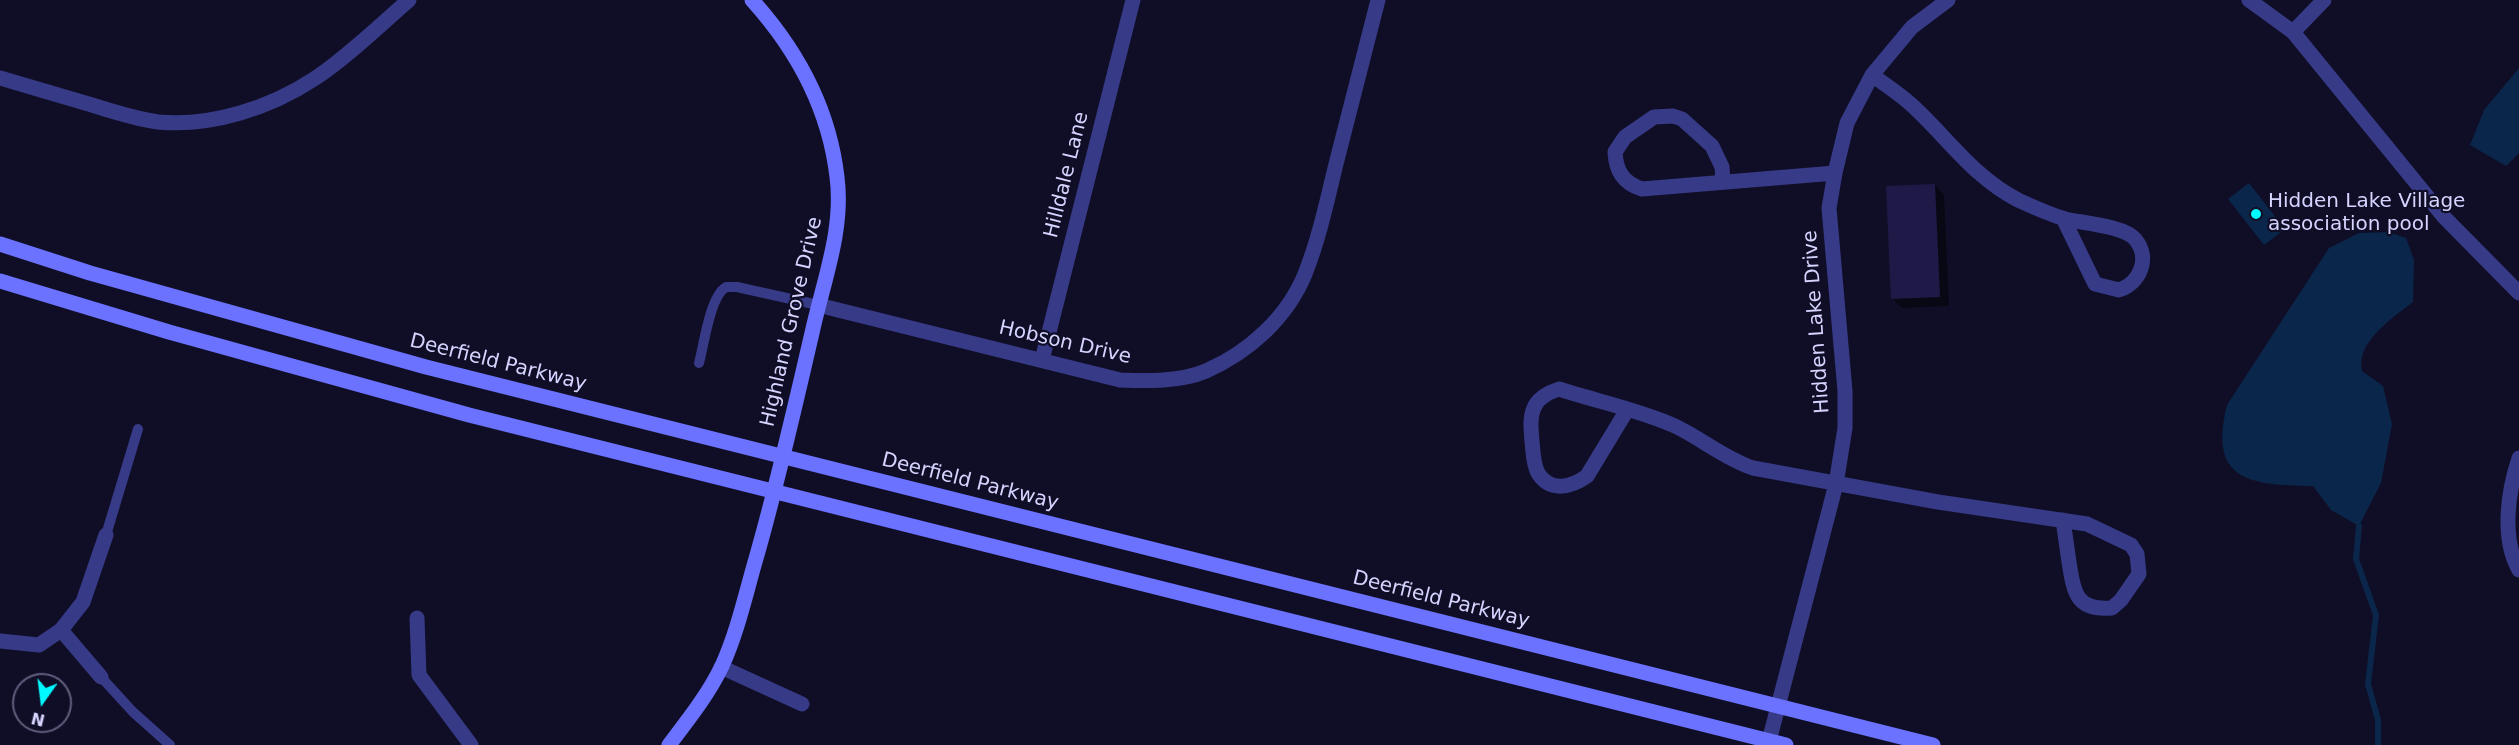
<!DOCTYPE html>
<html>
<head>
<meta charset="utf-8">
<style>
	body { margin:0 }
	#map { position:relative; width:2519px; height:745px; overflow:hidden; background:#100e26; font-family:"DejaVu Sans",sans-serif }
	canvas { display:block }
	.north { position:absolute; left:12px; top:673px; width:60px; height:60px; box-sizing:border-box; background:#100e26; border:2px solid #5f5d7d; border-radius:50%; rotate:194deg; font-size:16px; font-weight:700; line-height:24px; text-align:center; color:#d5d4ff }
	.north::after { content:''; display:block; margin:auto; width:21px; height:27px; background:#00f8ff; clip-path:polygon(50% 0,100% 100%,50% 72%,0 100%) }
</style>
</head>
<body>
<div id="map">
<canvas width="2519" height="745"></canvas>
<div class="north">N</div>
</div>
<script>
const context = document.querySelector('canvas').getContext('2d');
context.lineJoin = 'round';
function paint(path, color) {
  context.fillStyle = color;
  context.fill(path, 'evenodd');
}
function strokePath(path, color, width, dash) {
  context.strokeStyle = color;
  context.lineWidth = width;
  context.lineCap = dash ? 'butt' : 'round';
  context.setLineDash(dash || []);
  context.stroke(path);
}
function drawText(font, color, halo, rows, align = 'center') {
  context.font = font + ' "DejaVu Sans",sans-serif';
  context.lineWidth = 4.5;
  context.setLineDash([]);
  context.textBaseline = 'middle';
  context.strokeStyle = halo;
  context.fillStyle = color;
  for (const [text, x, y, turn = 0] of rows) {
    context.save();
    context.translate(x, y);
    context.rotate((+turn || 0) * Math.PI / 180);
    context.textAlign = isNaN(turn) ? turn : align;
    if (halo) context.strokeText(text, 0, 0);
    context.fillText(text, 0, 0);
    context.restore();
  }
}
paint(new Path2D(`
	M2519,68V153L2506,166L2470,145L2484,110Z
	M2249,183L2285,229L2264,245L2228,199Z
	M2389,232L2406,238L2414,260L2413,302C2394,317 2355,342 2362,371L2383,386L2392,424L2381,483L2359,526L2331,510L2313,486C2249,485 2208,481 2227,405L2329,248L2359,233Z`), '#0a264a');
paint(new Path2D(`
	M1935,185L1944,195L1949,306L1902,308L1893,299Z`), '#0007');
strokePath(new Path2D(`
	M2359,526L2356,559L2376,615L2368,684L2378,720V745`), '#0a264a', 6);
paint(new Path2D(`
	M1935,184L1940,297L1891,299L1886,186Z`), '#1f1948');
strokePath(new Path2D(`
	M699,363C704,345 710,296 726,287H737L818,305
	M106,535L138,429
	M101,677L133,712L170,745`), '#373a87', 10);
strokePath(new Path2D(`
	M2249,0L2293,32L2444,217L2519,293
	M2293,32L2324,0
	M1872,75C1887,86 1903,96 1916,109C1950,141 1975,178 2018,200C2033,207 2049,214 2065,219C2082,223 2124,226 2135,239C2151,258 2140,283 2119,290L2095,284L2063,218
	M0,78C31,87 61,96 92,105C114,112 136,119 158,122C211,127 270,108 314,79C345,59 380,25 409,0
	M1723,182L1722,167L1712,146L1682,119L1673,116L1654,117L1625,137L1615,152C1616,171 1623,183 1642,189L1835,173
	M818,305L1120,380C1147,381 1180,382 1206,371C1249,352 1287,318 1305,274C1319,239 1327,201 1336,164C1350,109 1364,55 1378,0
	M1042,360L1133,0
	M1627,410L1587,476C1572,487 1550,493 1538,473C1533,464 1533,451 1532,441C1531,429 1529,415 1536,404C1541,396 1550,392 1559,389C1596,401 1640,410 1675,426C1702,439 1724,458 1753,468L1938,502L2087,524L2131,545L2137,554L2139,574L2121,600L2112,608C2076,611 2074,593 2069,562C2067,548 2065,534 2063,520
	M2519,458C2508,491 2501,538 2519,570
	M417,618L419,675L471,745
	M61,630L101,677
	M0,641L39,645L61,630L83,602L106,535
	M721,667L802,704
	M1768,745L1836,484L1845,428V391L1829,208L1835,173L1847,123L1872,75L1912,27L1948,0`), '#373a87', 15);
strokePath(new Path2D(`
	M0,244L90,273L426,367L1933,745
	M0,281L169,332L469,415L1786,745
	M669,745C688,720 708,695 722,666C737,633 745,597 755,562C777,486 794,410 812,333C823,282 844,230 837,177C829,108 798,51 752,0`), '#6b72ff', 15);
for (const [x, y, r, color] of [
	[2256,214,6,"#00f8ff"]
]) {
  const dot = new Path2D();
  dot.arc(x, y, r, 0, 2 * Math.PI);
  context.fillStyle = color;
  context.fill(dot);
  strokePath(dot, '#100e26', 2);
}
drawText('20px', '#d5d4ff', '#100e26', [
	["Hilldale Lane",1067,175,-76],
	["Highland Grove Drive",792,322,-77],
	["Hidden Lake Drive",1817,322,-94],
	["Hobson Drive",1065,343,13],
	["Deerfield Parkway",498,363,14],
	["Deerfield Parkway",970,482,14],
	["Deerfield Parkway",1441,600,14]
]);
drawText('20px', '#d5d4ff', '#100e26', [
	["Hidden Lake Village",2268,202],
	["association pool",2268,225]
], 'left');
</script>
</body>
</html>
